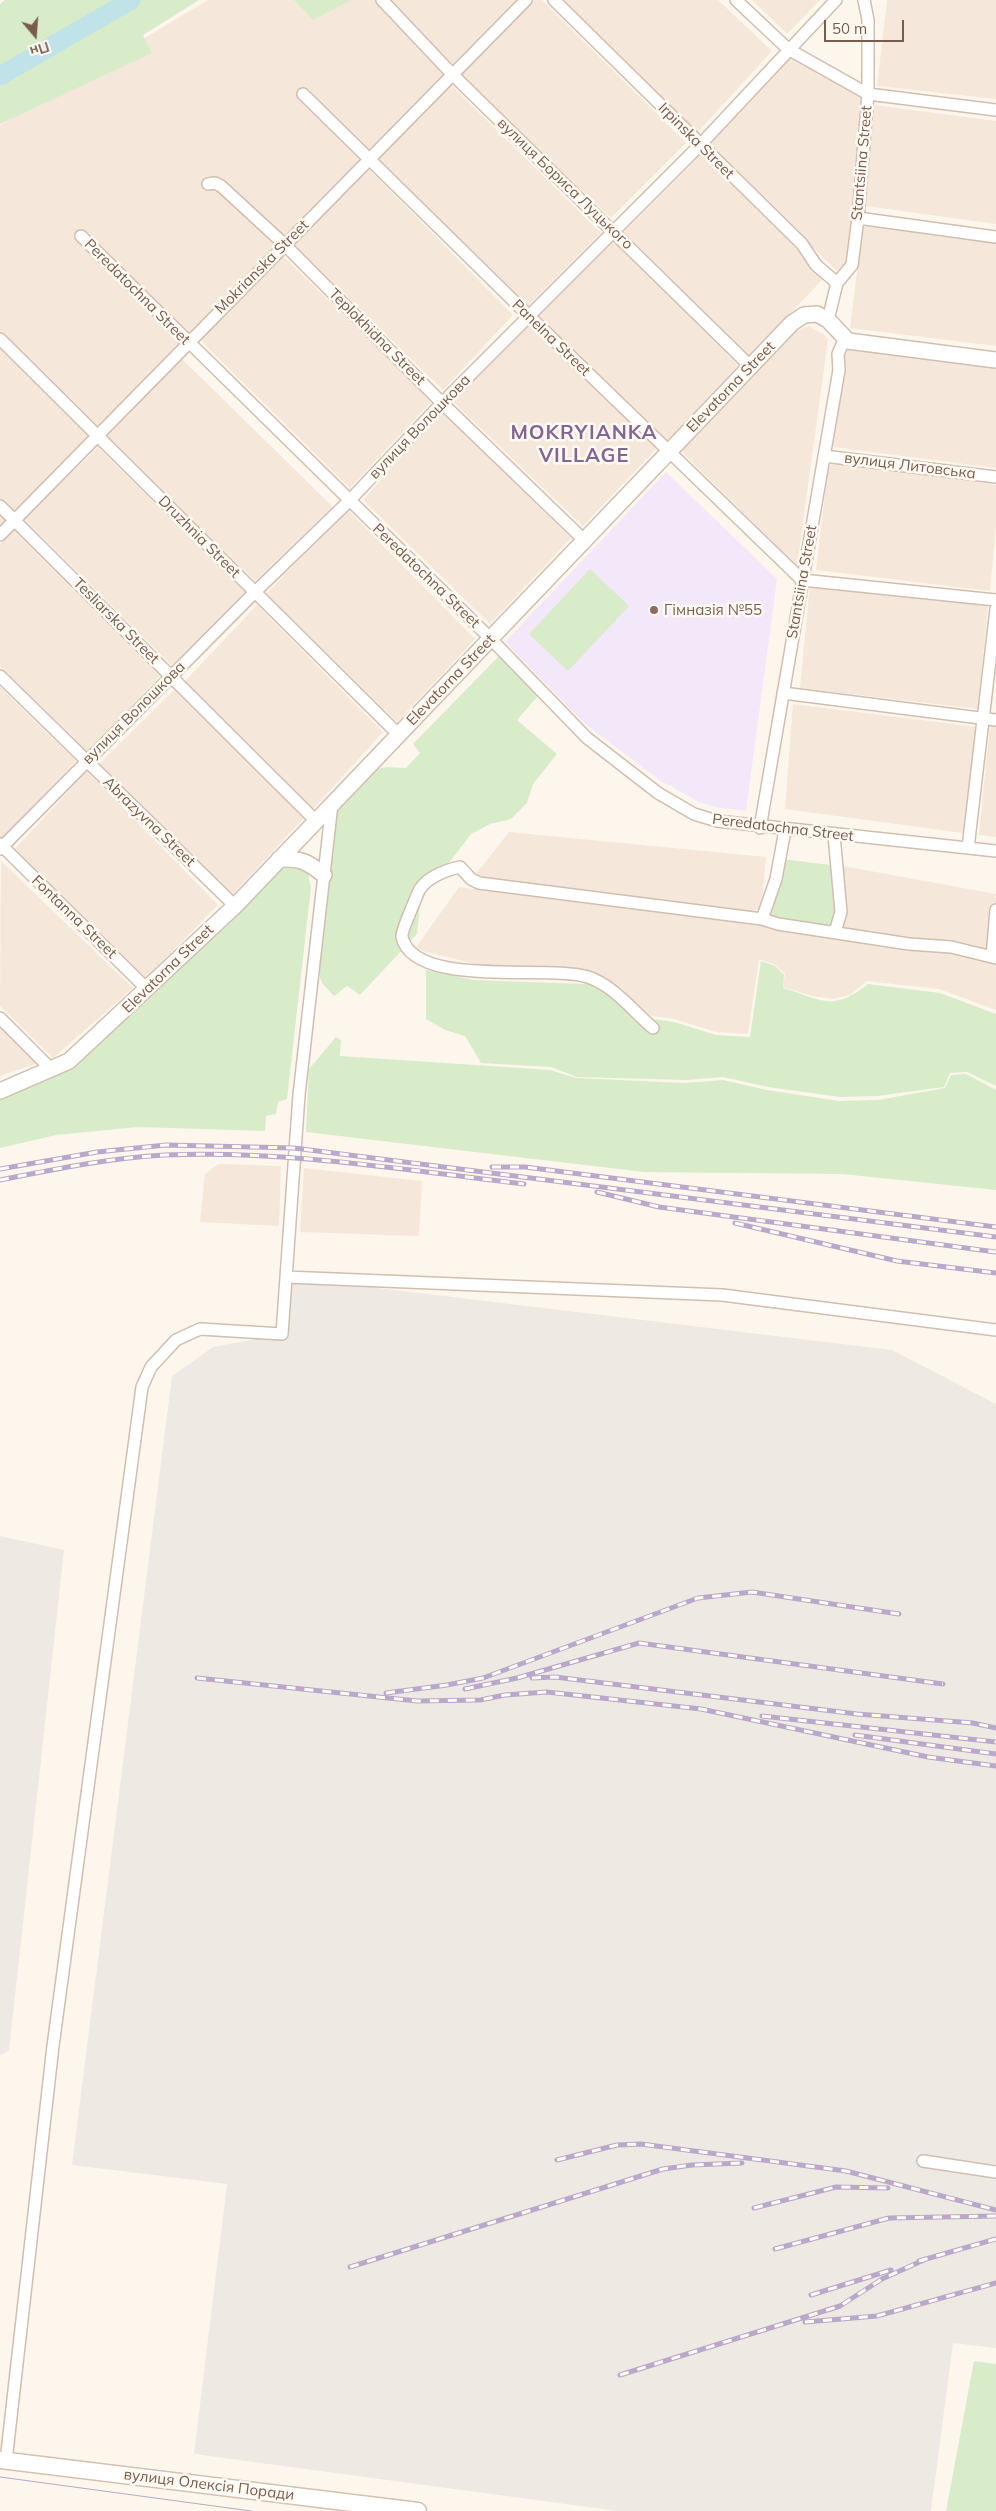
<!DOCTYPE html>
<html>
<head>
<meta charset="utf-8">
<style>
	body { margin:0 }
	#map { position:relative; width:996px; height:2511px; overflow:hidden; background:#fdf6ec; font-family:Mulish,sans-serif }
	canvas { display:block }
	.north { position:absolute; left:10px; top:10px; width:50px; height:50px; -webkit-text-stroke:4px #fffaf3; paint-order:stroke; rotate:162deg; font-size:14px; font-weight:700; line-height:20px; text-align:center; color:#7a5c4d }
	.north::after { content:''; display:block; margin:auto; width:18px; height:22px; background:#7a5c4d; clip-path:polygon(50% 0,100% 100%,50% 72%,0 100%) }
	.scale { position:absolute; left:824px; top:20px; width:80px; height:22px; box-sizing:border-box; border:2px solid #7a5c4d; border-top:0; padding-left:6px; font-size:15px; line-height:18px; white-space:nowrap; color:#7a5c4d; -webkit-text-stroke:4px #fffaf3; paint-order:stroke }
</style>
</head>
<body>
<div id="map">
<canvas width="996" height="2511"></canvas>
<div class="north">Пн</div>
<div class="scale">50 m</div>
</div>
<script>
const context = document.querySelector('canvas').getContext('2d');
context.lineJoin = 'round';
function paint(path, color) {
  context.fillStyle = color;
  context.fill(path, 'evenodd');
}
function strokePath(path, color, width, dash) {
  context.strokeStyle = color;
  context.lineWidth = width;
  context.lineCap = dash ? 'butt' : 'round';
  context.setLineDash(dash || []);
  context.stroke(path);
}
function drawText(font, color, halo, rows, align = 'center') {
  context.font = font + ' Mulish,sans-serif';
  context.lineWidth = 5;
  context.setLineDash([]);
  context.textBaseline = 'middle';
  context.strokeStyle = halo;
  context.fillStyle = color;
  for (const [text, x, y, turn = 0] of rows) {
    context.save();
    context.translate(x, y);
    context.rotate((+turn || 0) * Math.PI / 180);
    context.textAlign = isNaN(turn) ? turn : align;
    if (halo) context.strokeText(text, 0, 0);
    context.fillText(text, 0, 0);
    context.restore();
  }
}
paint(new Path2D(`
	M208,0H520L0,529V125Z
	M534,0H542L686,143L611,218L459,75Z
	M561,0H718L772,51L696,134Z
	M752,0H820L787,34Z
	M887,0H996V99L877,86Z
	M790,57L862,97L847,262L837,271L707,145Z
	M451,85L601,233L527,307L377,159Z
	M874,105L996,121V224L866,206Z
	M701,154L793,242L822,280L748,358L622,233Z
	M368,168L513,315L443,390L292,243Z
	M863,225L996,243V346L850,328Z
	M614,238L740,367L667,441L535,316Z
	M282,255L432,401L350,488L199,339Z
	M529,321L657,448L583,526L450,399Z
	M808,326L825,335L828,340L797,567L680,450L792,333Z
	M845,346L996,366V468L832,447Z
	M182,359L333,507L255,581L107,437Z
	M442,410L571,538L490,624L363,500Z
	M98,447L245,592L172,666L24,519Z
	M836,461L996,485V526L990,591L816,570L828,468Z
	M347,509L475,639L397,722L266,594Z
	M13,530L160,676L87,752L0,666V544Z
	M810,584L988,605L978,709L800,688Z
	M257,605L383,732L313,809L185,681Z
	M0,687L76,761L1,840L0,839Z
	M174,690L304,818L232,895L98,765Z
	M793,704L978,727L963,833L785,809Z
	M990,724L996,725V837L979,835Z
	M87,771L218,905L144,980L14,850Z
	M509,832L766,857L762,901L758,909L749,915L491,881L475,875Z
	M1,861L133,988L53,1058L0,1006Z
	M843,866L996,894V1010L939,989L867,981L850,995L833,999L812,996L783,987L785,974L775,965L759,959L748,1034L716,1032L674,1019L646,1015L630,1002L623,989L594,974L487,967L415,949L459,887L841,936L844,912Z
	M0,1026L38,1063L0,1076Z
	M218,1164L281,1166L279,1226L200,1222L205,1174Z
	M304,1168L422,1181L419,1236L300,1232Z`), '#f5e8da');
paint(new Path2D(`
	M286,1277L892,1350L996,1404V2348L953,2343L931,2511H618L194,2454L227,2184L72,2165L172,1376L213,1347L282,1334Z
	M0,1536L64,1550L9,2051L0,2055Z`), '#efe9e4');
paint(new Path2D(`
	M666,472L777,579L746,811L715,807L699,802L661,781L585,724L505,642Z`), '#f3e8fa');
paint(new Path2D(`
	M5,0H199L143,35L152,53L0,124V4Z
	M294,0H351L313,20Z
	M590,569L629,606L568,671L529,634Z
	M499,656L538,696L517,720L557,754L533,784L527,803L511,819L490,824L471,834L448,864L438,868L417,887L420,906L417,934L360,995L347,986L334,996L322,983L317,969L336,809L377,769L386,767L406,768L420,753L413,744Z
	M782,859L831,865L835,916L832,926L777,922L769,916Z
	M291,865L307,870L311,887L287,1099L278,1102L276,1114L266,1116L265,1131L138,1127L56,1135L0,1148V1096L38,1081L165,981L227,926L280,869Z
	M761,961L775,966L784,975L783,988C821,999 832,1013 868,984L940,993L996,1014V1086L967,1072L950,1073L944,1087L877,1096L840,1097L768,1087L723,1077L686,1080L577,1077L551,1067L481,1063L465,1036L445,1030L426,1019V970L474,980L587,984L622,992L646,1018L674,1022L716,1035L750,1037Z
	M336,1037L341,1040L340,1056L550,1070L576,1078L685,1083L723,1080L767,1090L839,1101L878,1100L945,1088L951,1075L966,1074L996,1090V1190L842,1174L644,1172L306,1132L309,1069Z
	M974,2361L996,2364V2511H946Z`), '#d8ecc9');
strokePath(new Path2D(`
	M0,76L131,0`), '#bfe3e8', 19);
const minor = new Path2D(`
	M382,0L453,75L750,366
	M554,0L802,244L816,265L837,283
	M736,0L788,49L868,94L996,110
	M303,94L529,316L802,580L996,600
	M208,184L215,183L221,186L284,244L442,403L584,540
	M858,218L996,237
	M81,236L490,638L587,738L658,793L694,814L717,821L996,851
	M828,320L837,283L852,265L858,218L868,94V20L864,0
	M0,339L398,734
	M824,456L996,477
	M0,506L316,821
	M0,535L526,0
	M0,676L235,906
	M783,693L996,720
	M760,828L839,370L838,354L845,338
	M834,835L841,912L835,932
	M0,844L147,989
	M968,848L996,609
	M0,849L255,592L349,501L442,403L700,145L836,0
	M762,919L776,879L785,830
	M992,957L996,910
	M0,1018L52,1070
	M653,1028C634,1012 613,985 588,977C549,964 414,989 402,937C401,931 414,904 417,895C422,879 445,870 460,867L471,879L479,883L762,919L778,924L909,944L951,947L996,958
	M286,1277L722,1295L996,1330
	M923,2161L996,2172
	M6,2461L53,2046L142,1387L151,1367L176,1340L200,1329L282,1334L299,1095L332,804`);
const tertiary = new Path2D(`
	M279,859C301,858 308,862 324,875
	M0,1091L69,1061L235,906L792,323L804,315L817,314L828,320L848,341L996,360`);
const secondary = new Path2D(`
	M0,2460L418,2511`);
strokePath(minor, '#d1beb0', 14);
strokePath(tertiary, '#d1beb0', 18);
strokePath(secondary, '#d6c0b0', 19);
strokePath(minor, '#fff', 11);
strokePath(tertiary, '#fff', 15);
strokePath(secondary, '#fff', 16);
strokePath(new Path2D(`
	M0,2477L251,2511`), '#b9a8c9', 1);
const rail = new Path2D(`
	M492,1167H525L996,1227
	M0,1169L97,1152L166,1145L294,1148L996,1237
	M0,1180C55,1169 109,1158 165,1155C285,1150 405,1170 524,1184
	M597,1192L659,1207L996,1252
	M735,1223L897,1261L996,1273
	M197,1678L417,1701L480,1700L505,1695L547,1692L701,1709L928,1757L996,1766
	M532,1678L555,1677L857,1714L973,1723L996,1728
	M465,1689L517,1678L639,1643L943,1684
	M386,1693L447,1685L483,1678L698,1598L752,1592L899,1614
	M762,1716L996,1742
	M855,1735L996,1754
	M557,2160L617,2145L641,2144L846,2171L996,2210
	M754,2208L836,2187L888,2188
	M775,2249L889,2218L996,2216
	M919,2261L996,2239
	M350,2267L663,2169L692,2165L742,2163
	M811,2295L891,2270
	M805,2322L877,2316L996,2283
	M620,2375L840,2306L882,2279L926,2259`);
strokePath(rail, '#b9a8c9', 5);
strokePath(rail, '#fffaf3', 3, [9]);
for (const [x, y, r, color] of [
	[654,610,5,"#8d6e63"]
]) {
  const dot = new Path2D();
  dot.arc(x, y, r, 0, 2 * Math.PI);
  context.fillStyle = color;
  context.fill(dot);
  strokePath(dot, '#fffaf3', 2);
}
drawText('15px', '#7a5c4d', '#fffaf3', [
	["Irpinska Street",696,141,45],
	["Stantsiina Street",862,163,-85],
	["вулиця Бориса Луцького",565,184,44],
	["Mokrianska Street",262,267,-45],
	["Peredatochna Street",137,292,45],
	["Teplokhidna Street",377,337,45],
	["Panelna Street",551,338,44],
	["Elevatorna Street",731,387,-46],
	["вулиця Волошкова",420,427,-46],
	["вулиця Литовська",910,466,7],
	["Druzhnia Street",199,537,45],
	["Peredatochna Street",426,576,44],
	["Stantsiina Street",802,582,-80],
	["Tesliarska Street",116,621,45],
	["Elevatorna Street",451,680,-46],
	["вулиця Волошкова",134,713,-45],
	["Abrazyvna Street",149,822,44],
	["Peredatochna Street",783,828,7],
	["Fontanna Street",74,917,44],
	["Elevatorna Street",168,969,-44],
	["вулиця Олексія Поради",209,2485,7]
]);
drawText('15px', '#785e54', '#fffaf3', [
	["Гімназія №55",664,610]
], 'left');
context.letterSpacing = '1px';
drawText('bold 20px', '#846695', '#fffaf3', [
	["MOKRYIANKA",584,433],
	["VILLAGE",584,456]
]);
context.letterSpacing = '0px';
</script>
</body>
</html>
